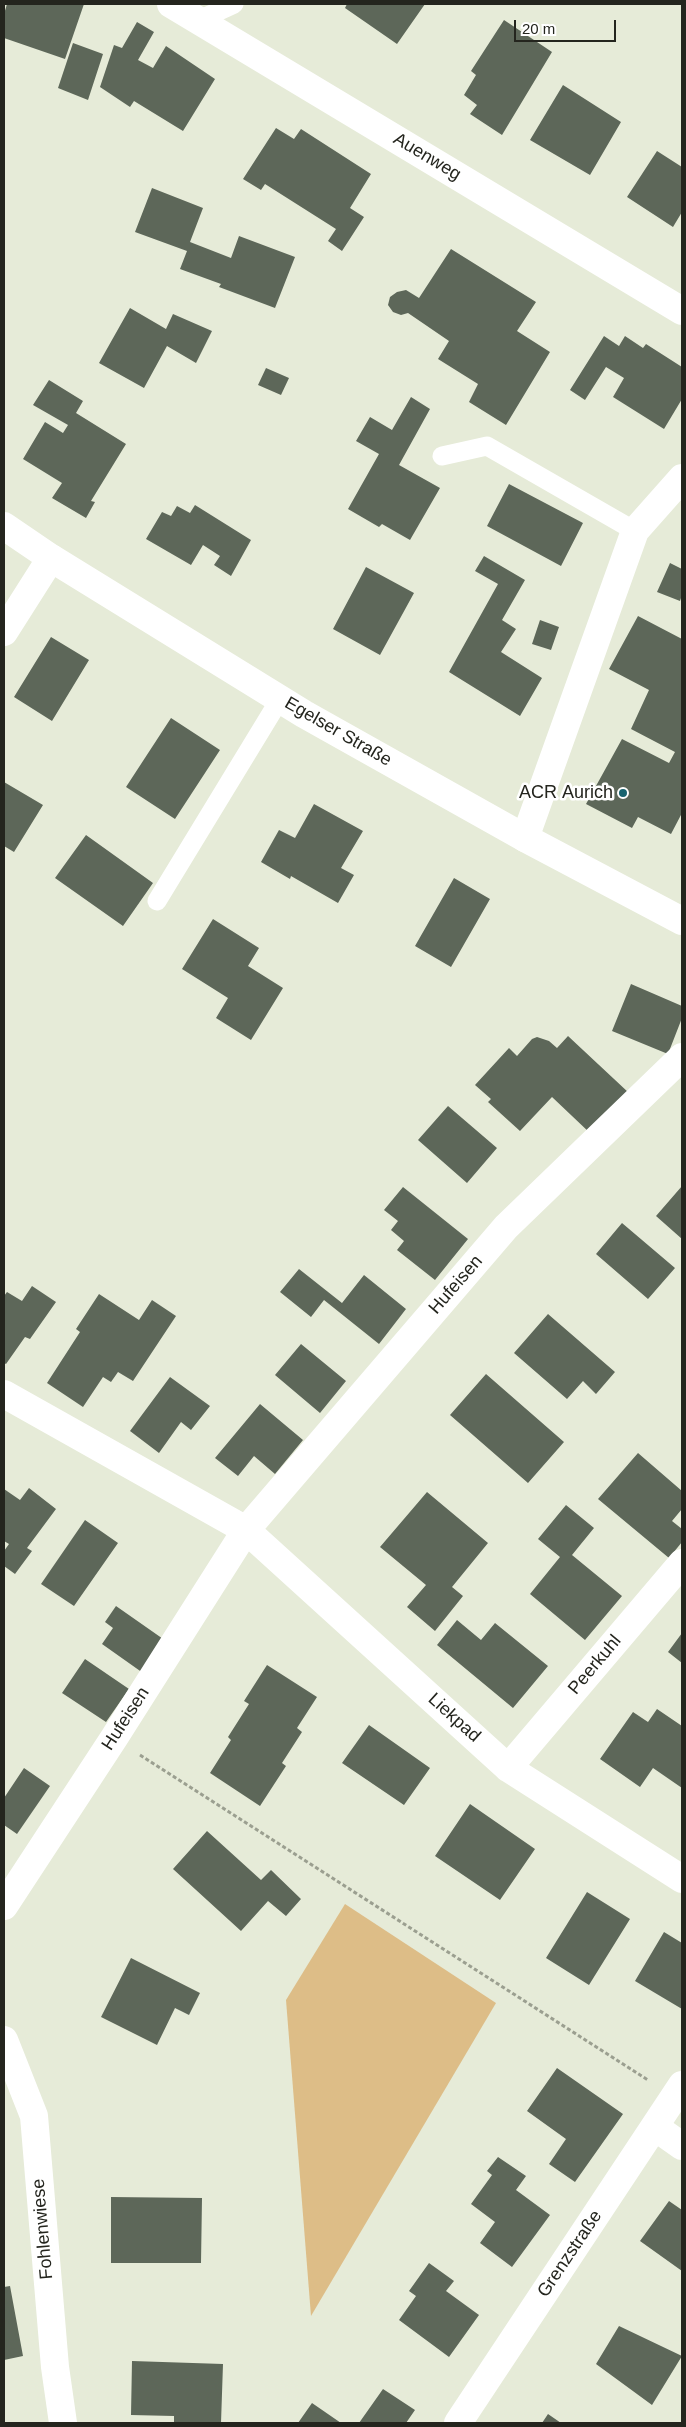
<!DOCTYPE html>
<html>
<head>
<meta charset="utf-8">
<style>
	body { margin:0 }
	#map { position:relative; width:686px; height:2427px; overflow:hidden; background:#e6ebd8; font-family:Helvetica,sans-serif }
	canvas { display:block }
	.frame { position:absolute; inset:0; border:5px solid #24251e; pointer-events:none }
	.scale { position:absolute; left:514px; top:20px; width:102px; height:22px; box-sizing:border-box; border:2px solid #24251e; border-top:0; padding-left:6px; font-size:15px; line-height:18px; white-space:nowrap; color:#24251e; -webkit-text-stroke:4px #fff; paint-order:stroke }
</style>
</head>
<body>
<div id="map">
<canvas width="686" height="2427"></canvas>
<div class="frame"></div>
<div class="scale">20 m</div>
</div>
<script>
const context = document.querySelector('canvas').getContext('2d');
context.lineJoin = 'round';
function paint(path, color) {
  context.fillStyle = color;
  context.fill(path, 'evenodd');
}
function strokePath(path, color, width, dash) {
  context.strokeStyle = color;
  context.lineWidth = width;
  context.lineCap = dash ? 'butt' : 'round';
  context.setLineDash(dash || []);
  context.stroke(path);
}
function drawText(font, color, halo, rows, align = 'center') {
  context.font = font + ' Helvetica,sans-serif';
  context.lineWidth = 5;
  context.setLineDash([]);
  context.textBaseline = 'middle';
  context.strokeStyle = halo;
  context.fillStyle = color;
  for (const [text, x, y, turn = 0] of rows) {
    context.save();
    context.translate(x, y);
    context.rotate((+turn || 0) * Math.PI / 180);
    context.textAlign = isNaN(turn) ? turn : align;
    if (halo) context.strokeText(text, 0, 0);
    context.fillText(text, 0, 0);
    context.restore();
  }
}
paint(new Path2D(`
	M345,1904L496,2003L311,2316L286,2000Z`), '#ddbd87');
paint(new Path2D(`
	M7,4H84L65,59L4,38V14Z
	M347,4H425L397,44L345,8Z
	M504,20L552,52L502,135L470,114L477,105L464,95L476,75L471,71Z
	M137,22L154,32L138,60L153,68L166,46L215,79L183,131L134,101L130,107L100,87L114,45L122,48Z
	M73,43L103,54L88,100L58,88Z
	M563,85L621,122L590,175L530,140Z
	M276,128L294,139L301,129L371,174L350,208L364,217L342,251L328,241L336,229L265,184L261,190L243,179Z
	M657,151L682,167V212L673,227L627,197Z
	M152,188L203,208L190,242L231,258L239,236L295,257L275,308L219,287L221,284L180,269L187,251L135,232Z
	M451,249L536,302L517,331L550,352L506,425L469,402L478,384L438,359L449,341L408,313L401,315L393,312L388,305L390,297L397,292L406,290L419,298Z
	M130,308L166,329L173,314L212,331L196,363L167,346L144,388L99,363Z
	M604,336L619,346L625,336L643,348L646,344L682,367V399L664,429L613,397L624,378L606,367L585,400L570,390Z
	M266,368L289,378L281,395L258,385Z
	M49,380L83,401L76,413L126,444L91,501L95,502L86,518L52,498L62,483L23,459L45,422L63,433L68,425L33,405Z
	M411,397L430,409L399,465L440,488L410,540L382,524L379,527L348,509L379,454L356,441L370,417L392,430Z
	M509,484L583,523L561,566L487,526Z
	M195,505L251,540L231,576L214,565L220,556L203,545L191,565L146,539L162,512L171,516L177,506L190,513Z
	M484,556L525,580L502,620L516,629L501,652L542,678L520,716L449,672L498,584L475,571Z
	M670,563L682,569V595L680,601L657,592Z
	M366,567L414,593L380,655L333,629Z
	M638,616L682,639V813L671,834L638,817L632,828L586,804L622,739L669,763L675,752L631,729L649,690L609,669Z
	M540,620L559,627L551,650L532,644Z
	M51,637L89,660L52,721L14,697Z
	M171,718L220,750L175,819L126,787Z
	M4,782L43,805L14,852L4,846Z
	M314,804L363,831L341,868L354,875L338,903L291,876L290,879L261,862L279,830L295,838Z
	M86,835L153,883L123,926L55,878Z
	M454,878L490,899L451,967L415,946Z
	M213,919L259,948L248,966L283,988L251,1040L216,1018L228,998L182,969Z
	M631,984L682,1006V1018L668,1054L612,1031Z
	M568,1036L629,1093L591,1134L552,1097L520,1131L488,1102L491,1099L475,1085L509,1048L517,1056L532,1039L537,1037L549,1041L557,1048Z
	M448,1106L497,1148L467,1183L418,1140Z
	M682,1186V1239L656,1216Z
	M403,1187L468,1239L435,1280L397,1250L404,1241L391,1230L398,1221L384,1210Z
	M622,1223L675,1268L648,1299L596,1254Z
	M299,1269L342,1303L364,1275L406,1309L379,1344L324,1300L311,1317L280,1292Z
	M32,1286L56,1302L30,1339L25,1337L6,1364L4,1363V1296L7,1292L22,1301Z
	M99,1294L139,1320L152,1300L176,1316L133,1381L118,1372L111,1382L103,1377L83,1407L47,1383L80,1332L76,1329Z
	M548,1314L615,1372L596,1394L583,1381L567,1399L514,1353Z
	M301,1344L346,1381L320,1413L275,1375Z
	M486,1374L564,1442L528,1483L450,1415Z
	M170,1377L210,1406L191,1430L181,1422L159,1453L130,1431Z
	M260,1404L303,1440L275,1474L254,1456L238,1476L215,1458Z
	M638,1453L682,1491V1509L672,1521L682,1529V1542L669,1558L598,1499Z
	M29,1488L56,1509L27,1548L32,1551L15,1574L4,1566V1551L9,1544L4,1541V1489L20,1500Z
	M427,1492L488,1543L452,1587L463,1596L435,1631L407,1607L426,1585L380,1547Z
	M566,1505L594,1528L572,1555L622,1596L585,1640L530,1594L560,1557L538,1539Z
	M85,1520L118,1543L74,1606L41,1584Z
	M116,1606L166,1641L143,1673L102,1644L113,1628L105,1622Z
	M457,1620L481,1640L495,1623L548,1666L513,1708L437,1645Z
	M682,1633V1663L668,1652Z
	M85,1659L129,1689L106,1722L62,1693Z
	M267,1665L317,1697L297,1728L302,1732L282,1763L286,1766L260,1806L210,1773L231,1740L228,1737L249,1704L244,1701Z
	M657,1709L682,1726V1788L653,1768L640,1787L600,1759L633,1712L648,1722Z
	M369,1725L430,1768L404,1805L342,1763Z
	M24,1768L50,1786L17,1834L4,1825V1798Z
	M470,1804L535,1849L500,1900L435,1856Z
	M207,1831L261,1880L271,1870L301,1899L286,1916L268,1901L241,1931L173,1869Z
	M587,1892L630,1919L589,1985L546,1958Z
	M664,1932L682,1943V2009L635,1981Z
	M131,1958L200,1993L189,2015L175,2008L157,2045L101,2017Z
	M557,2068L623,2114L575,2182L549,2164L566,2139L527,2111Z
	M498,2157L526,2176L516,2190L550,2215L512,2267L480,2243L495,2222L471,2204L492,2175L487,2171Z
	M111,2197L202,2198L201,2263H111Z
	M669,2201L682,2210V2271L640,2241Z
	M429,2263L454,2281L446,2291L479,2315L449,2357L399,2320L416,2296L409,2291Z
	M10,2286L23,2356L4,2360V2287Z
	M619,2326L682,2356L652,2405L596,2364Z
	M132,2361L223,2364L221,2423H174V2416L131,2415Z
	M383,2389L415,2410L406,2423H359Z
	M312,2403L341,2423H298Z
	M548,2414L561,2423H542Z`), '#5d6759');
strokePath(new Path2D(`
	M140,1755L648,2080`), '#9b9f90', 3, [4, 2.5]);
strokePath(new Path2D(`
	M199,20L234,4
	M442,456L487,446L635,531
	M157,901L280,699`), '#fff', 19);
strokePath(new Path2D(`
	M171,4L682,311
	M4,632L51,558
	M525,838L635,531L682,478
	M4,1394L246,1530L508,1768L682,1879
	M508,1768L682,1563
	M4,1906L114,1738L246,1530L506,1227L682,1057
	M4,2040L34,2116L55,2367L63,2423
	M655,2127L682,2146
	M458,2423L682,2085`), '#fff', 28);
strokePath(new Path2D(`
	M4,526L51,558L304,714L525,838L682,921`), '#fff', 28);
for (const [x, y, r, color] of [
	[623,793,5,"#18636f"]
]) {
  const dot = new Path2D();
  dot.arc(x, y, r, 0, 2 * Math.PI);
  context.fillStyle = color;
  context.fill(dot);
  strokePath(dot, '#fff', 2);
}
drawText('18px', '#24251e', '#fff', [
	["Auenweg",427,157,31],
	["Egelser Straße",338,732,30],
	["Hufeisen",456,1285,-49],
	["Peerkuhl",595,1665,-50],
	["Liekpad",454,1718,42],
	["Hufeisen",126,1719,-57],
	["Fohlenwiese",43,2229,-95],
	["Grenzstraße",570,2254,-56]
]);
drawText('18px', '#24251e', '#fff', [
	["ACR Aurich",613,793]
], 'right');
</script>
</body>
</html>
